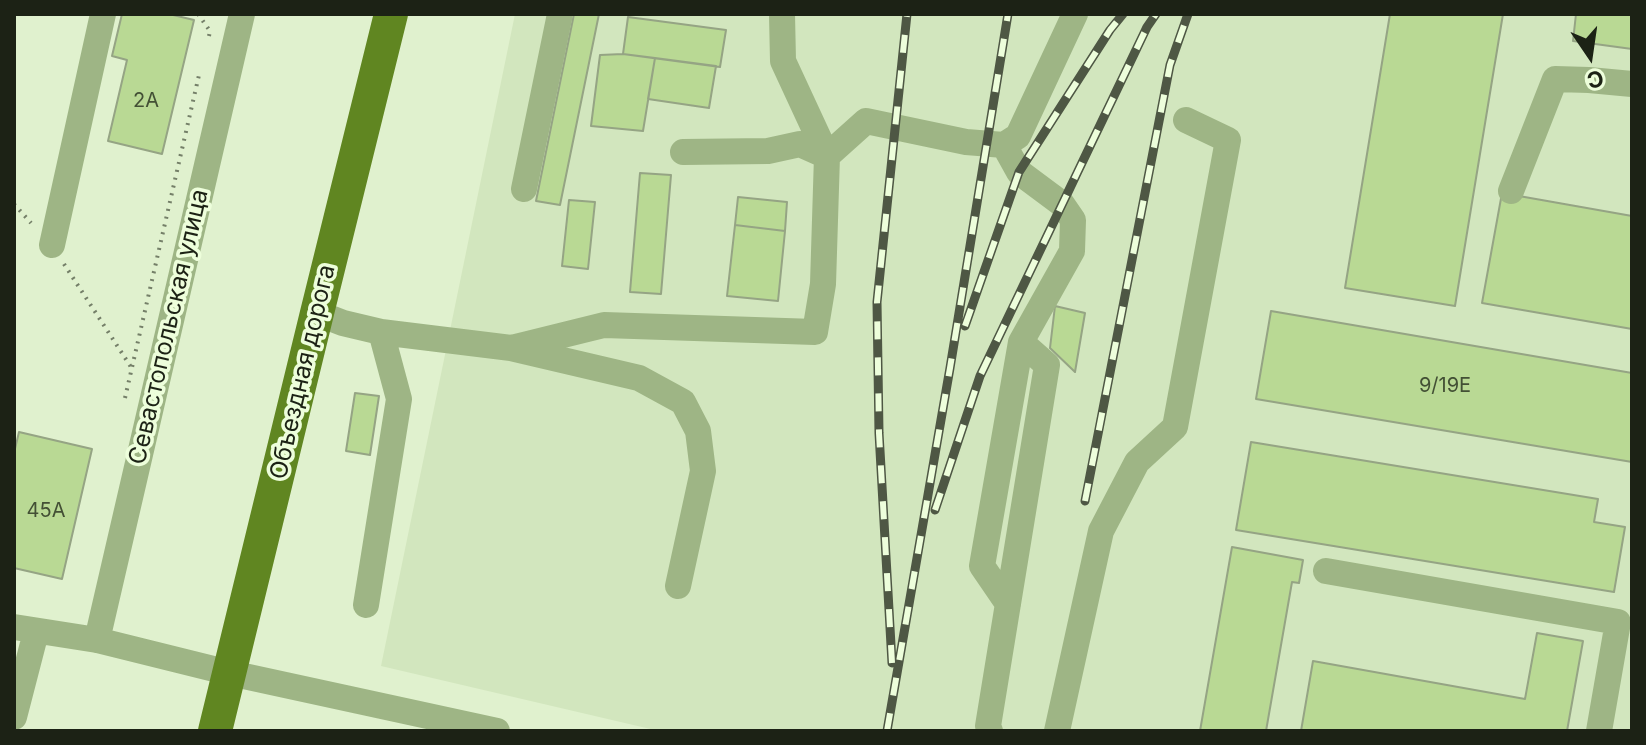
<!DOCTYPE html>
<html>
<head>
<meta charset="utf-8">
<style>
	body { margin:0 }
	#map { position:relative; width:1646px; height:745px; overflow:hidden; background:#e0f1ce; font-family:Inter,sans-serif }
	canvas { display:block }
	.frame { position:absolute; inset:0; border:16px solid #1c2215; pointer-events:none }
	.north { position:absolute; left:1550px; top:16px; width:80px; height:80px; -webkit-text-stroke:6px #edfedb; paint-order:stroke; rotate:167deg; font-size:22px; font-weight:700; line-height:32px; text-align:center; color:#1c2215 }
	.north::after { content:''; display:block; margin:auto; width:28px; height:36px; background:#1c2215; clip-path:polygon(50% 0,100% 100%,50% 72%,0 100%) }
</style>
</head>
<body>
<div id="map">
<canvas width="1646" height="745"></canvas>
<div class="frame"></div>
<div class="north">С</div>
</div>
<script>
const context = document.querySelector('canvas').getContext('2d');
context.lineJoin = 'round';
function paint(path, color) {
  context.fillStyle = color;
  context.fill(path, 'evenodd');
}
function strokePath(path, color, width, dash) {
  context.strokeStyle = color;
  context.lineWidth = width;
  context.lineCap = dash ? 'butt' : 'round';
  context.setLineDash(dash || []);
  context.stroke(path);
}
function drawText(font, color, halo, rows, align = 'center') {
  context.font = font + ' Inter,sans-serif';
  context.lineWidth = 7;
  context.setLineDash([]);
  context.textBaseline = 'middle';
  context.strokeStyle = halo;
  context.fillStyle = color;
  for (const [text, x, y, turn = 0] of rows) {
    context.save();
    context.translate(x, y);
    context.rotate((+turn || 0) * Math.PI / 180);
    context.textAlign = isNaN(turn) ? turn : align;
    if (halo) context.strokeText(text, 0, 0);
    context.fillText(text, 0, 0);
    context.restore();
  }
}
paint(new Path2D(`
	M515,14H1632V731H659L381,666Z`), '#d2e6be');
const building = new Path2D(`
	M122,14H169L194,20L162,154L108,141L127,60L112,56Z
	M574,14H599L560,205L536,201Z
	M1390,14H1503L1455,306L1345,288Z
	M1576,14H1632V49L1573,41Z
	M628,17L726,30L720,67L623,54Z
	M623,54L655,58L643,131L591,126L600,55Z
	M655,58L716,66L709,108L648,99Z
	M640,173L671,175L661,294L630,292Z
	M1502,193L1632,216V329L1482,303Z
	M738,197L787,202L785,231L735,225Z
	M569,200L595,202L588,269L562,266Z
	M735,225L785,231L778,301L727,296Z
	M1055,306L1085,313L1075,372L1050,348Z
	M1271,311L1632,373V462L1256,399Z
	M355,393L379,396L370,455L346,451Z
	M19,432L92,449L62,579L14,568V453Z
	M1251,442L1598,499L1594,522L1625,527L1614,592L1236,530Z
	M1232,547L1303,560L1299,583L1292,582L1266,731H1200Z
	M1537,633L1583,641L1567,731H1301L1313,661L1525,699Z`);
paint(building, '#b9d994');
strokePath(building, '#95a484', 2);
strokePath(new Path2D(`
	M198,14L210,31L209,36
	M14,204L31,223
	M64,264L131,367
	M125,398L199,75`), '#747f68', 4, [2, 6]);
strokePath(new Path2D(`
	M1004,145L1019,172L1062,204L1073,220L1072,251L1021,342
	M683,152L768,151L800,144L827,156L866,121L966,142L1004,145L1018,136L1075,14
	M524,189L560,14
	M1511,191L1555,79L1589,80L1632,84
	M52,245L103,14
	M317,313L343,323L381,332L511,348L639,378L683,402L698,431L703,471L678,586
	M511,348L604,325L815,332L823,284L827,156L783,61L782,14
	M1326,571L1618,622L1599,731
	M366,605L399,399L381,332
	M14,627L97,640L230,673L497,731
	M97,640L242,14
	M14,717L36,632
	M990,731L988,726L1047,365L1021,342L982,566L1008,604
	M1057,731L1101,531L1137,462L1175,427L1228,140L1186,120`), '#9eb585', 26);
strokePath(new Path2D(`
	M215,731L317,313L391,14`), '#608621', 34);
const rail = new Path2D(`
	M965,326L1019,172L1110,30L1123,14
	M1085,501L1170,65L1188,14
	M935,510L980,376L1147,27L1156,14
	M892,663L879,433L877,302L907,14
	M887,731L950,368L1008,14`);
strokePath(rail, '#4e5744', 9);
strokePath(rail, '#edfedb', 6, [18]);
drawText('20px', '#435035', null, [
	["2А",146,101],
	["9/19Е",1445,386],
	["45А",46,511]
]);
drawText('24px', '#1c2215', '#edfedb', [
	["Севастопольская улица",169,327,-77],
	["Объездная дорога",303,372,-77]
]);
</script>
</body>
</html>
